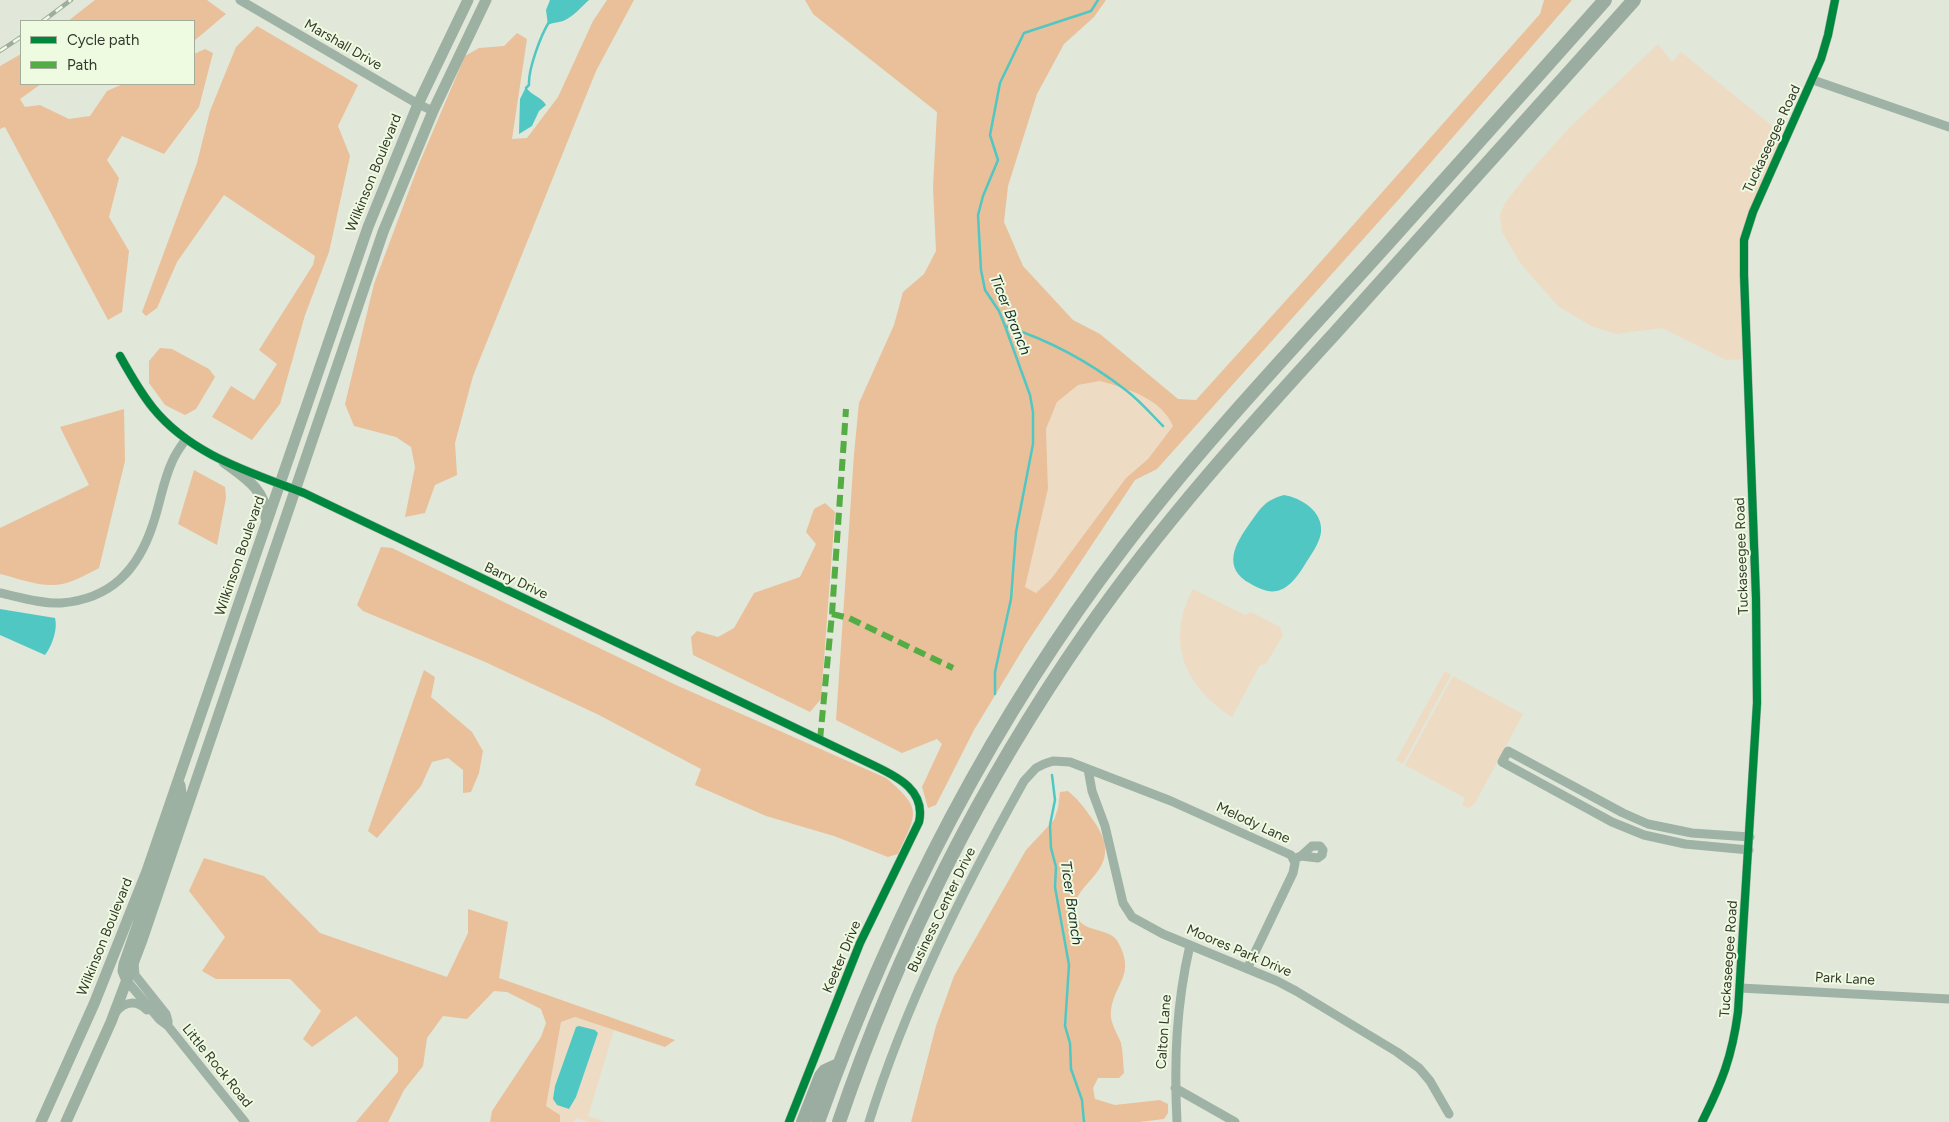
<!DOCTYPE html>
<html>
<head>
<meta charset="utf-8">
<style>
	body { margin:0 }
	#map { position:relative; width:1949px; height:1122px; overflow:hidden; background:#e1e7d9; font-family:Figtree,sans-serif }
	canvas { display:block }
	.legend { position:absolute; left:20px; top:20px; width:175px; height:65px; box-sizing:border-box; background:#effbe0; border:1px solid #a4ad99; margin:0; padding:6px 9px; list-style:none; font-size:15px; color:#34382e }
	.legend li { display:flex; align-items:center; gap:10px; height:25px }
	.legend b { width:25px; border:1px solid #a4ad99 }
</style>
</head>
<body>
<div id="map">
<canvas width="1949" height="1122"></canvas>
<ul class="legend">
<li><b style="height:6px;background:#00873e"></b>Cycle path</li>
<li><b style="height:6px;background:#54ac44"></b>Path</li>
</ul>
</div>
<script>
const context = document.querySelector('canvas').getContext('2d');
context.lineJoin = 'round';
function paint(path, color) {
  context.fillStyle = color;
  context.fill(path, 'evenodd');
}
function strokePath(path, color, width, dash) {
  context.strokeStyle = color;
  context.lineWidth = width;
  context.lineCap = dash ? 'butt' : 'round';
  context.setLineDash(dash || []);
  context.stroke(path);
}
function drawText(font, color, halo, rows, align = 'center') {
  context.font = font + ' Figtree,sans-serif';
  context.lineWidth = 4;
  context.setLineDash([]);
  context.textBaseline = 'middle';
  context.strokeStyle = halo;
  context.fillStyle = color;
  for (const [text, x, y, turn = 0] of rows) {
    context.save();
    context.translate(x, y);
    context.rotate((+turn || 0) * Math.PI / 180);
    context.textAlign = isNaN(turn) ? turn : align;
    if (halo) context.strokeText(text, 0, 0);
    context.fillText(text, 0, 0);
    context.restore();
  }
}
paint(new Path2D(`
	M1658,44L1672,62L1681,52L1787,138L1744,240L1747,359L1726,360L1662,328L1616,334L1591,326L1558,306L1521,264L1502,232L1500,215L1505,203L1527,175L1569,128Z
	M1100,381C1127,389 1160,398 1173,426L1148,459L1126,478L1051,579L1037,593L1024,587L1048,489L1046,429L1057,402L1078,385Z
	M1193,589L1245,615L1251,612L1280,627L1283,635L1266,664L1260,665L1232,717C1184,686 1165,641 1193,589Z
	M1445,671L1451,675L1403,764L1396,760Z
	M1453,676L1523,714L1475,803L1469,808L1462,805L1465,798L1405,765Z
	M575,1017L614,1030L588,1116L606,1122H589L576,1118L574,1122H560V1115L546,1106L561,1022ZM576,1028L598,1033L576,1097L569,1109L557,1105L553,1099L555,1086Z`), '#eedbc4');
paint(new Path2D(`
	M95,0H207L226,14L194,41V21H68Z
	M607,0H634L596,71L473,376L455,443L457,475L435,485L425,513L405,517L415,467L411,447L396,437L354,426L345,404L374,284L419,164L465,56L479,48L504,46L517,33L527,39L512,139L527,138L558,97L593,21Z
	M805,0H1106L1094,17L1064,44L1037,94L1008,186L1004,222L1023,266L1073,320L1100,334L1178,399L1196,400L1308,276L1540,14L1544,0H1572L1400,198L1157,469L1135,480L1026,644L974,730L936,805L928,808L922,787L942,744L937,739L902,753L836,720L854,454L859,403L894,325L903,292L924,274L936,251L933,187L937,112L813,14ZM1100,381C1127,389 1161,398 1173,426L1148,459L1126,478L1051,579L1036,593L1025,587L1048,489L1046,429L1057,402L1078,385Z
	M257,26L358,85L338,126L350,156L329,252L305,315L280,404L252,440L212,417L231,386L254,400L277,364L259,350L313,265L315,256L224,195L177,262L157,308L146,316L142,312L197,163L210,111L236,47Z
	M205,49L213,53L199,107L164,154L122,136L107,160L119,178L109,217L129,251L122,312L108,320L5,127L0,129V66L21,54V84H41L20,99L25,107L40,105L69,119L90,116L107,91L123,84H194V54Z
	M160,348L172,349L209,369L215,377L196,409L185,415L165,405L149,383V361Z
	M124,409L125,461L99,568C85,575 71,584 55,585C37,586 17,578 0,574V528L89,485L60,427Z
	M194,470L225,487L226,498L217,545L178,524Z
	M825,503L835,512L821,699L810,712L693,655L691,637L697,631L718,637L734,628L754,593L800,577L816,544L806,532L814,509Z
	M381,547L392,548L676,685L886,778C923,809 917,813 898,854L888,857L834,836L766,816L695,785L701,769L597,714L483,661L363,611L357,605Z
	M424,670L435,677L431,697L472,732L483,751L479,773L471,792L463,793V770L448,758L432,762L421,786L377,838L368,831Z
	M1068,791C1079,800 1085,809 1093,820C1131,873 1067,881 1076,914C1081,934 1109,926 1118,942C1136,975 1115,982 1111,1010C1109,1022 1117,1032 1121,1043C1123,1052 1123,1063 1124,1073L1119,1078H1098L1093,1088L1095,1099L1115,1105L1160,1100L1168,1104V1113L1164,1119L1139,1122H911L936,1026L954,976L1026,850L1054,820L1058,808L1060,792Z
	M204,858L264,876L320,933L447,977L468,933V909L508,922L499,978L675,1040L665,1047L575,1017L561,1022L546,1106L560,1115V1122H490L492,1111L541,1037L546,1023L541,1009L507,992L494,991L467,1019L443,1016L427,1038L423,1066L404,1090L388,1122H356L398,1072V1058L356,1016L312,1047L303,1039L321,1011L290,979H216L202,971L225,937L189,891Z`), '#e9c09a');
paint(new Path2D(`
	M550,0H589C581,7 573,17 563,21C558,23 553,22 548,25L546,10Z
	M526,87C531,96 541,96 546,105L539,111L532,126L519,134L520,99Z
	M1284,495C1301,498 1323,511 1321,532C1320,543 1310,556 1304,566C1299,574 1290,587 1280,590C1270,594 1260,589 1251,584C1221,568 1235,544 1250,523C1261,508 1265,500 1284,495Z
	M0,609L55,618C58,629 52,646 45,655L0,635Z
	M579,1026L595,1030L598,1033L576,1097L569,1109L557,1105L553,1099L555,1086L576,1027Z`), '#51c7c3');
strokePath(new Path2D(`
	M526,88L529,85C528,69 541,35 549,22
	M1005,326C1049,340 1091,363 1127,391C1140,401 1152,415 1163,426
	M995,694V672L1011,599L1016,532L1033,444V412L1030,395L1005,326L999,311L985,290L981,270L978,215L983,196L998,160L990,135L1000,83L1024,33L1091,11L1098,0
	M1052,775L1055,800L1050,825L1051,848L1056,867L1055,887L1069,965L1065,1026L1070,1043L1071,1069L1082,1100L1084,1122`), '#51c7c3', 2.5);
strokePath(new Path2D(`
	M240,0L418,104L433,111
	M1813,80L1949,127
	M120,356C130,374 140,392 153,408C191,455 250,472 304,493L875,766C898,777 926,791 919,822L860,943L789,1122
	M0,593C19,597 41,604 61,603C111,599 138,570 153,524C160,504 163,481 172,462C175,454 181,446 186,439
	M1088,769L1092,791L1105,826L1123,903L1132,917L1163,934L1277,981L1296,991L1397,1052L1419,1068L1430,1081L1449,1114
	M1749,850L1685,844L1644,835L1612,822L1502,762L1508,751L1623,813L1648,824L1692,833L1750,837
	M1294,859L1301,856L1312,846H1320L1323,850L1322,855L1318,858L1301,856
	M134,963L135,975L166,1014L168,1021V1026
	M127,981L160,1020L168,1026L245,1122
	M1740,988L1949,999
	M116,1012C125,1001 137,1000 147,1010
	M1175,1088L1235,1122
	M869,1122C906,1003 963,890 1024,781L1036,768L1044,764L1053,761L1070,762L1171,801L1291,855L1295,863L1293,873L1247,969
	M1177,1122C1174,1062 1176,1005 1190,945
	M1702,1122C1722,1082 1732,1057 1738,1012L1757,703L1756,598L1744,275V240L1753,212L1821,59L1828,35L1835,0`), '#9eb2a6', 9);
strokePath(new Path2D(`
	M224,462C244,477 267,490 266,518
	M127,981L123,971L124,964L179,806L181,794L180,785
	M41,1122L94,1004L147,871L368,227L418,104L468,0
	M66,1122L111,1022L142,940L383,232L433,111L486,0`), '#9db1a3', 11);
strokePath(new Path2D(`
	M803,1122L821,1076L825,1071L838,1065
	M818,1122C891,917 991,722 1123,548C1207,437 1304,337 1397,233C1466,156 1536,78 1605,0
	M839,1122C898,948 982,782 1086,632C1161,524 1248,428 1336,332C1435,221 1535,111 1634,0`), '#9bada1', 14);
const rail = new Path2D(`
	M43,21L71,0
	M0,51L21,37`);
strokePath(rail, '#9faca2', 4.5);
strokePath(rail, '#effbe0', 2.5, [8]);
strokePath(new Path2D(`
	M832,614L849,618L953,668
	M820,740L832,614L846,409`), '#54ac44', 6, [12, 6]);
strokePath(new Path2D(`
	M120,356C130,374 140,392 153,408C191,455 250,472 304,493L875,766C898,777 926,791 919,822L860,943L789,1122
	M1702,1122C1722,1082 1732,1057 1738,1012L1757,703L1756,598L1744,275V240L1753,212L1821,59L1828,35L1835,0`), '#00873e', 8);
drawText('14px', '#34382e', '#effbe0', [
	["Marshall Drive",343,45,30],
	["Tuckaseegee Road",1772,139,-65],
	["Wilkinson Boulevard",374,173,-68],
	["Wilkinson Boulevard",240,556,-71],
	["Tuckaseegee Road",1742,556,-92],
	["Barry Drive",516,581,25],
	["Melody Lane",1253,823,25],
	["Business Center Drive",942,910,-64],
	["Wilkinson Boulevard",105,937,-68],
	["Moores Park Drive",1239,951,23],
	["Keeter Drive",842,957,-67],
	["Tuckaseegee Road",1729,959,-86],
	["Park Lane",1845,979,3],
	["Calton Lane",1164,1032,-86],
	["Little Rock Road",217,1066,51]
]);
drawText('italic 15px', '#182f2f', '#effbe0', [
	["Ticer Branch",1010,315,68],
	["Ticer Branch",1071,903,82]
]);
</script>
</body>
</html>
